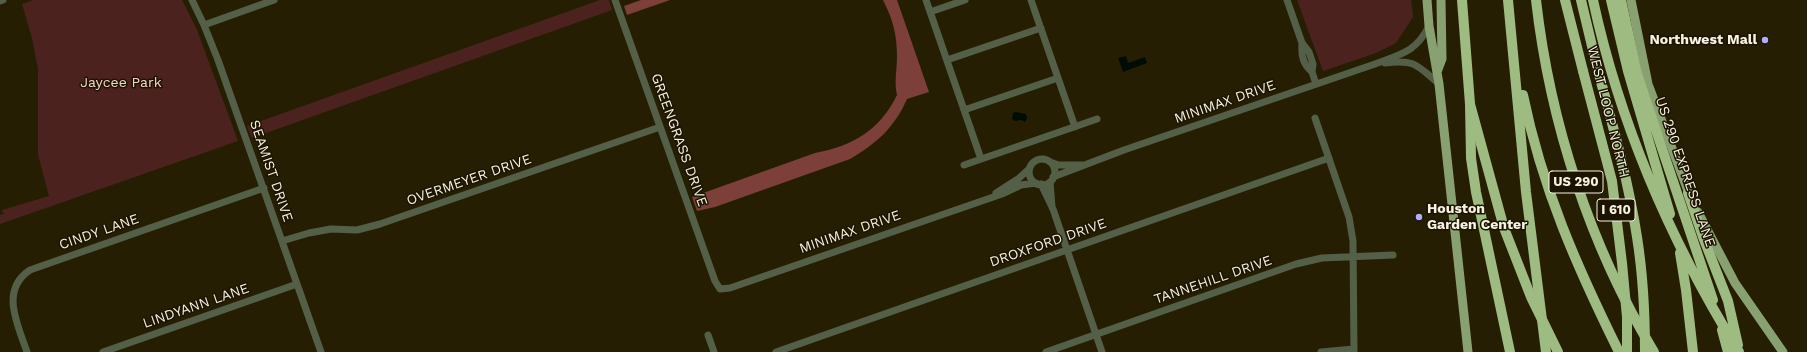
<!DOCTYPE html>
<html>
<head>
<meta charset="utf-8">
<style>
	body { margin:0 }
	canvas { display:block; background:#251e02 }
</style>
</head>
<body>
<canvas width="1807" height="352"></canvas>
<script>
const context = document.querySelector('canvas').getContext('2d');
context.lineJoin = 'round';
function paint(path, color) {
  context.fillStyle = color;
  context.fill(path, 'evenodd');
}
function strokePath(path, color, width, dash) {
  context.strokeStyle = color;
  context.lineWidth = width;
  context.lineCap = dash ? 'butt' : 'round';
  context.setLineDash(dash || []);
  context.stroke(path);
}
function drawText(font, color, halo, rows, align = 'center') {
  context.font = font + ' "Work Sans",sans-serif';
  context.lineWidth = 3;
  context.setLineDash([]);
  context.textBaseline = 'middle';
  context.strokeStyle = halo;
  context.fillStyle = color;
  for (const [text, x, y, turn = 0] of rows) {
    context.save();
    context.translate(x, y);
    context.rotate((+turn || 0) * Math.PI / 180);
    context.textAlign = isNaN(turn) ? turn : align;
    if (halo) context.strokeText(text, 0, 0);
    context.fillText(text, 0, 0);
    context.restore();
  }
}
paint(new Path2D(`
	M34,0H182L197,30L238,141L0,224V215L4,214L2,210L49,196L38,155V69L32,38L22,4Z
	M600,0H609L612,10L252,138L247,126Z
	M1297,0H1411L1413,17L1396,43L1376,53L1323,71Z`), '#4b221e');
paint(new Path2D(`
	M641,0H670L627,15L624,6Z
	M883,0H897L929,92L907,99C895,127 876,144 850,159L715,207L697,211L692,197L815,153C853,146 880,130 897,95C894,82 897,70 897,57C897,34 893,20 883,0Z`), '#7c3f39');
paint(new Path2D(`
	M1126,56L1128,63L1145,57L1147,63L1123,72L1118,58Z
	M1016,112L1026,114L1027,118L1025,122L1021,120L1015,121L1012,119L1013,113Z`), '#000d05');
strokePath(new Path2D(`
	M192,0L204,25L218,60L321,352
	M615,0L715,281L720,289L730,288L1002,194L1021,185L1036,183
	M926,0L981,159
	M1031,0L1075,127
	M1287,0L1302,43L1309,52L1313,64L1312,72L1316,84
	M0,1L3,0
	M930,12L965,0
	M204,25L274,0
	M1302,43C1301,56 1303,64 1312,72
	M947,60L1041,28
	M1385,63C1415,59 1417,65 1439,84
	M964,110L1058,78
	M1315,118L1349,217L1353,241L1354,352
	M1029 172a13 13 0 1 1 26 0a13 13 0 1 1-26 0Z
	M1050,162L1059,165H1084
	M964,165L1097,119
	M1053,177L1124,150L1375,64C1401,54 1416,52 1429,26
	M1050,182L1052,207
	M1041,184L1053,209L1102,352
	M996,193L1018,179L1029,169
	M282,241L309,233L331,229L357,230L380,224L660,127
	M708,335L714,352
	M27,352C17,323 0,290 30,270L264,188
	M103,352L297,284
	M776,352L1329,158
	M1046,352L1296,264L1322,258L1393,255
	M1321,352L1354,349`), '#545f48', 7);
strokePath(new Path2D(`
	M1427,0L1429,26L1439,84L1468,352
	M1631,0L1648,84L1691,199
	M1437,72L1442,59L1441,0
	M1698,212L1735,283L1783,352`), '#89a171', 9);
strokePath(new Path2D(`
	M1462,0L1470,104L1471,158L1476,192L1510,352
	M1508,0L1526,192L1546,352
	M1536,0C1550,123 1590,246 1654,352
	M1565,0L1583,71
	M1581,0L1597,67
	M1593,0C1620,125 1672,244 1739,352
	M1611,0L1628,71L1670,214
	M1621,0L1637,74L1713,300
	M1523,95C1542,188 1577,267 1619,352
	M1688,193L1703,237L1728,301L1738,345
	M1680,253L1686,290L1693,352
	M1722,330L1728,352`), '#9ebb81', 10);
strokePath(new Path2D(`
	M1597,67C1612,123 1628,179 1637,237C1643,275 1645,313 1645,352
	M1583,71L1612,181L1622,263L1627,317V352
	M1470,104L1504,228L1531,297L1558,352`), '#9ebb81', 10);
for (const [x, y, r, color] of [
	[1765,40,4,"#afaefa"],
	[1419,217,4,"#afaefa"]
]) {
  const dot = new Path2D();
  dot.arc(x, y, r, 0, 2 * Math.PI);
  context.fillStyle = color;
  context.fill(dot);
  strokePath(dot, '#1b1400', 1.5);
}
for (const [x, y, w] of [
	[1576,182,54],
	[1616,210,38]
]) {
  const box = new Path2D();
  box.roundRect(x - w / 2, y - 11, w, 22, 3);
  context.fillStyle = '#1b1400';
  context.fill(box);
  strokePath(box, '#f7f2e1', 1);
}
drawText('bold 13px', '#f7f2e1', null, [
	["US 290",1576,182],
	["I 610",1616,210]
]);
drawText('bold 14px', '#f7f2e1', '#1b1400', [
	["Northwest Mall",1757,40],
	["Houston",1427,209,"left"],
	["Garden Center",1427,225,"left"]
], 'right');
drawText('14px', '#fcd4ce', '#1b1400', [
	["Jaycee Park",121,83]
]);
drawText('14px', '#f7f2e1', '#1b1400', [
	["MINIMAX DRIVE",1225,102,-19],
	["WEST LOOP NORTH",1608,112,76],
	["GREENGRASS DRIVE",679,140,70],
	["SEAMIST DRIVE",271,171,71],
	["US 290 EXPRESS LANE",1685,172,71],
	["OVERMEYER DRIVE",469,180,-19],
	["CINDY LANE",99,232,-19],
	["MINIMAX DRIVE",850,232,-19],
	["DROXFORD DRIVE",1048,243,-19],
	["TANNEHILL DRIVE",1213,280,-19],
	["LINDYANN LANE",196,306,-19]
]);
</script>
</body>
</html>
